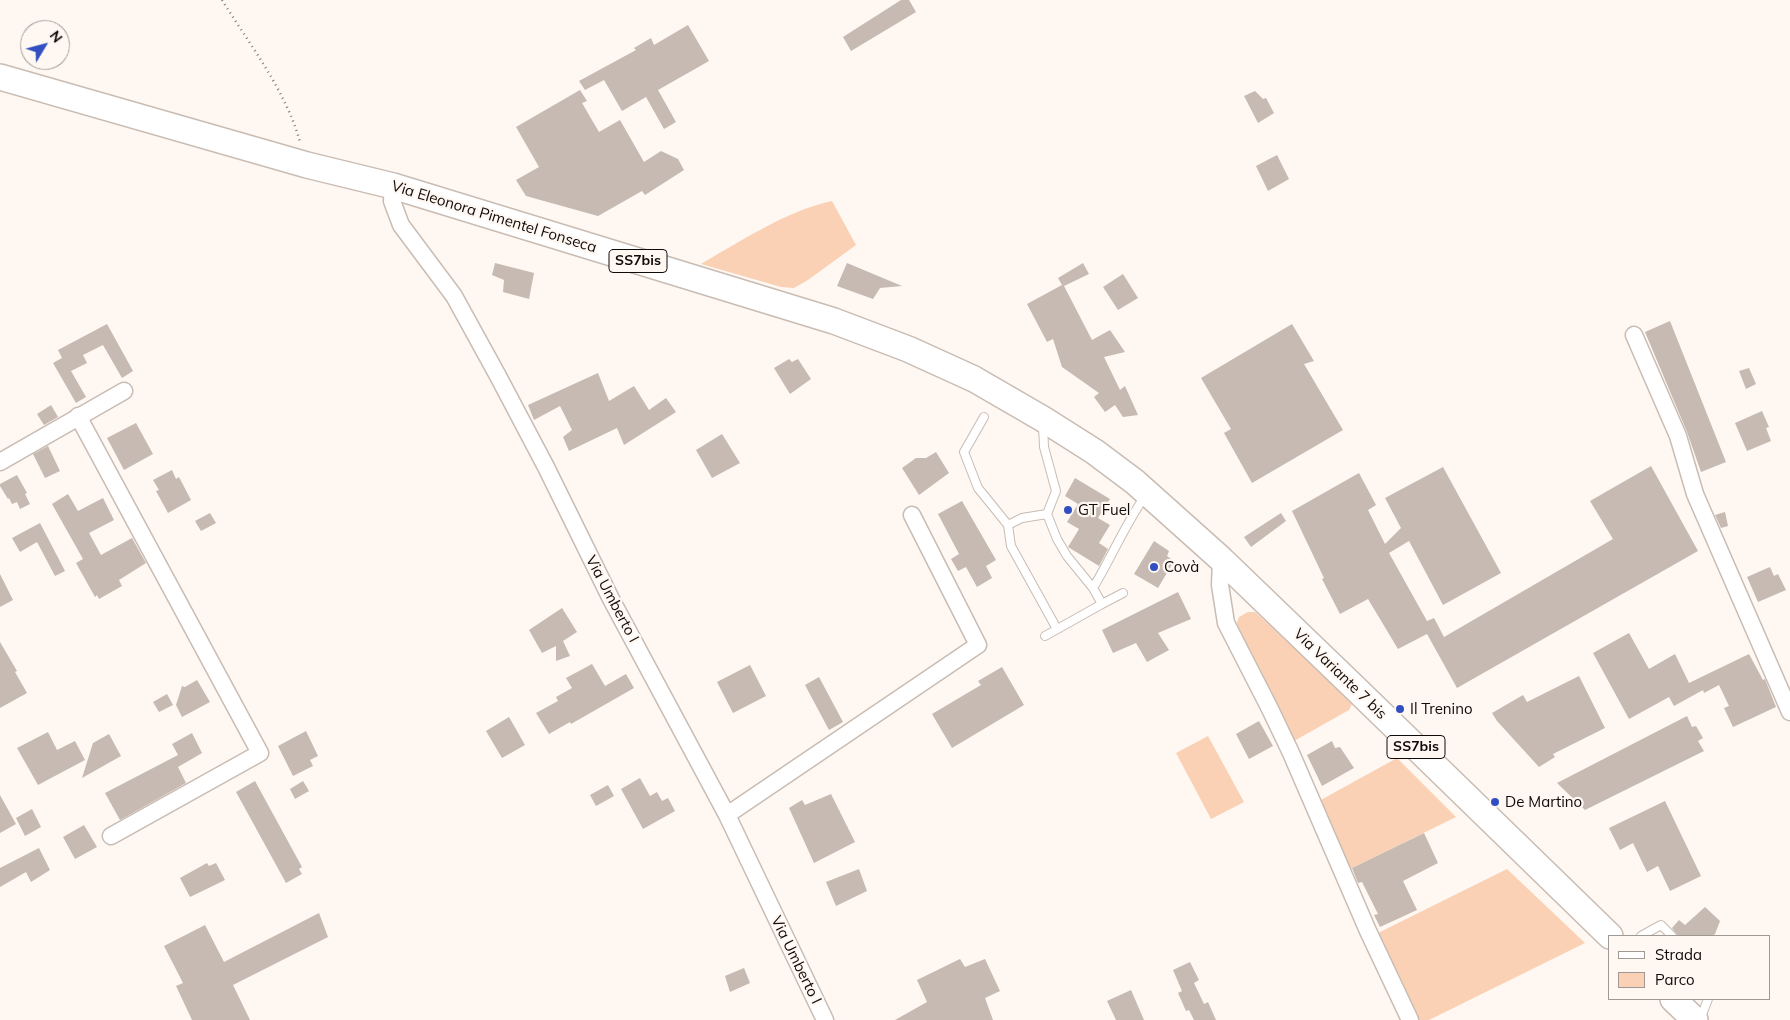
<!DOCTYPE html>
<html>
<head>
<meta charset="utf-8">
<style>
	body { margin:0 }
	#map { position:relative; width:1790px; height:1020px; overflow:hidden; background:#fff7f2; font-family:Mulish,sans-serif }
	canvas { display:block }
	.legend { position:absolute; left:1608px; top:935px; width:162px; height:65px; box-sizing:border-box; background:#fff7f2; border:1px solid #9f9994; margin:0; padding:6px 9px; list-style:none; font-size:15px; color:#0f0b08 }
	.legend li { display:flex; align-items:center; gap:10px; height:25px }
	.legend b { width:25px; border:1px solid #9f9994 }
	.north { position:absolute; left:20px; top:20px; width:50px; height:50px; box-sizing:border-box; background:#fff7f2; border:1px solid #9f9994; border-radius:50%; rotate:53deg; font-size:14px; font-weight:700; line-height:20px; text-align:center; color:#0f0b08 }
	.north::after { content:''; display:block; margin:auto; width:18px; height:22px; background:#314fc0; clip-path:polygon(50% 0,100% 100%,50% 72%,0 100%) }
</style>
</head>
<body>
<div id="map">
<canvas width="1790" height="1020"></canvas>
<ul class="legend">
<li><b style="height:6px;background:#fff"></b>Strada</li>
<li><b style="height:14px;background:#fad1b4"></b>Parco</li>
</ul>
<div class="north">N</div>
</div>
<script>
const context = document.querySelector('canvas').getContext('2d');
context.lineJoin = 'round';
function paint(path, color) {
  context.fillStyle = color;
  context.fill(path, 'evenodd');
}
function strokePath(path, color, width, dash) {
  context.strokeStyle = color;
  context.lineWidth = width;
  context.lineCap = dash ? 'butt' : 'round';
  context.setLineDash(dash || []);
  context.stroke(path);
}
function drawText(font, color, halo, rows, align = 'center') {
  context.font = font + ' Mulish,sans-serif';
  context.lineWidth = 4.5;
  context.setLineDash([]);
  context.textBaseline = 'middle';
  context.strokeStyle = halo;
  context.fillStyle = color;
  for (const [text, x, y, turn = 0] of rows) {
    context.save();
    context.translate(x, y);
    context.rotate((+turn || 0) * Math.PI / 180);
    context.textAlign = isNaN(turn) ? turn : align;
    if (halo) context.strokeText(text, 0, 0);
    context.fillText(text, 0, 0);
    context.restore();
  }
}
paint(new Path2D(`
	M832,201L856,245L808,280L794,288L781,287L701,264C739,242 788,210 832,201Z
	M1248,612H1255L1263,619L1350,701L1352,704L1349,710L1294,741L1235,627L1239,617Z
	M1208,736L1244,802L1211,819L1176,753Z
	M1397,758L1456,817L1348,870L1319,801Z
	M1507,869L1585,943L1429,1020H1417L1378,933Z`), '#fad1b4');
paint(new Path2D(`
	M901,0H909L916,12L851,51L843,37Z
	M688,25L709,61L658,90L676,122L664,129L646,97L622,111L604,80L585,90L579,81L636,50L634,48L651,38L654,45Z
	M580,90L587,101L582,103L599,132L620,120L644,162L661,151L678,159L684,170L645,195L642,191L598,216L526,196L516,180L539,167L516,127Z
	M1255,91L1263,99L1266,98L1274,113L1258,123L1244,96Z
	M1277,155L1289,179L1268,191L1256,166Z
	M495,263L534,273L529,299L503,292L504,280L492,275Z
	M847,263L902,286L880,288L873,299L837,286Z
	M1083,263L1089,274L1064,286L1092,340L1110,330L1125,352L1104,357L1120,390L1125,386L1138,415L1123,417L1115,405L1105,412L1094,397L1099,393L1062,367L1053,339L1047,342L1027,304L1062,285L1058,278Z
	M1123,274L1138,298L1118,310L1103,287Z
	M1670,321L1726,462L1701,472L1687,432L1645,332Z
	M107,324L133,371L122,378L103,345L83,355L87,363L71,371L86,397L76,403L53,363L62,358L58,350Z
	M1292,324L1314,361L1304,364L1343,430L1252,483L1224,433L1231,429L1201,378Z
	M789,359L792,362L798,359L811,379L790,394L774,368Z
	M1749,368L1756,384L1746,389L1739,371Z
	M598,373L609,401L634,386L649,410L666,398L676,412L624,445L617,428L569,451L563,437L572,430L560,406L534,420L528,405Z
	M51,405L58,417L44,425L37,414Z
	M1762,411L1769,427L1766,428L1771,441L1747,451L1735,423Z
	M136,423L153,454L124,470L107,438Z
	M722,434L740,463L712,478L696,450Z
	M48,446L60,471L45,478L33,454Z
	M936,452L949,473L919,495L902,468L916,458H926Z
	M1651,466L1698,551L1457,688L1427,634L1398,649L1368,599L1340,614L1322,579L1324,578L1292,511L1359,473L1376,505L1368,510L1385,544L1401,528L1385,498L1443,467L1501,573L1443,605L1409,541L1389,553L1427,621L1434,618L1444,637L1613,539L1590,501Z
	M172,470L176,479L179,477L191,500L168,513L156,491L159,490L153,480Z
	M17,475L27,493L25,494L30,504L20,509L17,502L12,504L9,498L8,499L0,486V484Z
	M1075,478L1110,499L1098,518L1110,525L1099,543L1108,549L1099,566L1068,547L1079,529L1067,522L1078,504L1065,496Z
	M68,494L78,511L103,498L114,520L89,533L101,555L132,538L146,563L119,580L122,586L99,599L97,595L95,597L76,563L83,559L52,504Z
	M962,501L996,560L986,566L992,578L977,587L966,567L958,571L951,559L959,554L938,514Z
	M1725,512L1728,526L1721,528L1715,515Z
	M210,513L216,523L201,531L195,521Z
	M1281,513L1286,521L1251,547L1244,537Z
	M40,523L65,571L55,576L37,542L20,552L12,538Z
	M1154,541L1169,551L1167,556L1174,561L1158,588L1134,574Z
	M1770,567L1774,576L1778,574L1786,590L1758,602L1747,577Z
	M0,574L13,600L0,607Z
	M1178,592L1191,619L1158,633L1169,650L1147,662L1136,643L1113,653L1102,630Z
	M562,608L577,632L563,641L570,656L556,661V646L542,653L529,630Z
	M1629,633L1649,669L1675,654L1689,683L1749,654L1763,680L1765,679L1776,707L1733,727L1724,708L1729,706L1719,685L1704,693L1703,690L1674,706L1669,697L1629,719L1593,653Z
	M0,642L17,671L15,672L27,693L0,708Z
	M592,664L605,686L626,674L634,688L571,724L570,722L549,734L536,713L558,701L556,697L572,688L566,678Z
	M750,665L766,696L733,713L717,682Z
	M1002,667L1024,705L952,748L932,714L981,685L978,681Z
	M1579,676L1605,728L1553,754L1555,757L1539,767L1497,721L1492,713L1523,695L1527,702Z
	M819,677L843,722L829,730L805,685Z
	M197,680L210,702L182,717L176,705L182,686L185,687Z
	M167,694L173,705L159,712L153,702Z
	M1687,716L1692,727L1696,726L1703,738L1698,741L1704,751L1585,810L1557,783Z
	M509,717L525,745L502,758L486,731Z
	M1259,721L1273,746L1249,759L1236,734Z
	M306,731L318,756L310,760L313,766L293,776L278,746Z
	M48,732L57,750L75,741L85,760L38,785L17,748Z
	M192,733L202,753L178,767L186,783L120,820L105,793L178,755L172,744Z
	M109,734L121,756L82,778L93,743Z
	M1332,741L1335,748L1340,747L1354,768L1322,786L1307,755Z
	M640,778L650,796L657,792L662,801L668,798L675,811L643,829L621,789Z
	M255,781L302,867L299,869L302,874L286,883L236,792Z
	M303,781L309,791L295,799L290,789Z
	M608,785L614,796L596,806L590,795Z
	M831,794L855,842L814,863L789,808L802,800L805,805Z
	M0,795L16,824L0,833Z
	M1665,801L1701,876L1670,891L1658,866L1647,872L1633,843L1620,850L1609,828Z
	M32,809L41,827L25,836L16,818Z
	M84,825L97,847L75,859L63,837Z
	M1424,833L1438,863L1403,881L1417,910L1380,927L1374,915L1378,914L1362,882L1358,883L1352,868Z
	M39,848L50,870L31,882L26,872L0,887V868Z
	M207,863L209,866L216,863L225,880L190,897L180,878Z
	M859,869L867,891L836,906L826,882Z
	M1705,907L1720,921L1715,934L1712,936H1678L1672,928L1679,920L1685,925Z
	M319,913L328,937L233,985L250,1020H192L176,986L183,983L164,946L205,925L224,962Z
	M960,959L965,967L985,959L1000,991L985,998L993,1020H895L927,1002L917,980Z
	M1190,962L1199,980L1194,983L1204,1004L1208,1002L1216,1020H1194L1189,1010L1186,1011L1178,993L1182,991L1173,970Z
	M744,968L750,983L730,992L725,976Z
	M1131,990L1144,1020H1116L1107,1001Z`), '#c6bab2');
const lane = new Path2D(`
	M984,417L964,452L978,488L1008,525
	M1043,426L1044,447L1056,491L1047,514L1057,539L1067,556L1093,588C1111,558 1125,525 1145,496
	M1047,514L1022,518L1008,525L1011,546L1057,629
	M1102,604L1123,593
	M1045,636L1102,604L1093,588
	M1641,936L1661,925L1672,936
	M1700,1020L1708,999`);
const street = new Path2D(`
	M393,186L392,201L401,225L454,296L498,376L546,467L611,599L727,815L825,1020
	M1634,335L1678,436L1695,494L1790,712
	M78,416L260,753L111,836
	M0,462L124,391
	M1221,559L1220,585L1226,623L1270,709L1291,753L1368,931L1410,1020
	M727,815L978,645L912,515`);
const primary = new Path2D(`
	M0,77L307,165L393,186L834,321L908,349L974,379L1043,419L1095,452L1135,482L1221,559L1356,689L1610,936
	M1673,999L1695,1020`);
strokePath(lane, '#c8bcb3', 10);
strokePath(street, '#c8bcb3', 19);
strokePath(primary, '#c8bcb3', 28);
strokePath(new Path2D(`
	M222,0C250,45 286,91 300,142`), '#817b77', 2.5, [1, 4]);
strokePath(lane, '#fff', 8);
strokePath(street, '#fff', 16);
strokePath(primary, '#fff', 25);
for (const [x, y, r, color] of [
	[1068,510,5,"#314fc0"],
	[1154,567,5,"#314fc0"],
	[1400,709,5,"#314fc0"],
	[1495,802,5,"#314fc0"]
]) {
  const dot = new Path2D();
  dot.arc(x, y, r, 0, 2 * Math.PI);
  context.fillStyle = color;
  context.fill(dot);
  strokePath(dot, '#fff7f2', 2);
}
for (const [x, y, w] of [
	[638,261,58],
	[1416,747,58]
]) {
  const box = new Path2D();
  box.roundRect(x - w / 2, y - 11.5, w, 23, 4);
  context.fillStyle = '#fff7f2';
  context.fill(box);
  strokePath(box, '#0f0b08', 1);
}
drawText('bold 14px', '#0f0b08', null, [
	["SS7bis",638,261],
	["SS7bis",1416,747]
]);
drawText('15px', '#0f0b08', '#fff7f2', [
	["Via Eleonora Pimentel Fonseca",494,217,17],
	["Via Umberto I",612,599,62],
	["Via Variante 7 bis",1340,674,44],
	["Via Umberto I",796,960,64]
]);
drawText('15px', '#0f0b08', '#fff7f2', [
	["GT Fuel",1078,510],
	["Covà",1164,567],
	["Il Trenino",1410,709],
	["De Martino",1505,802]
], 'left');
</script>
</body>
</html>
